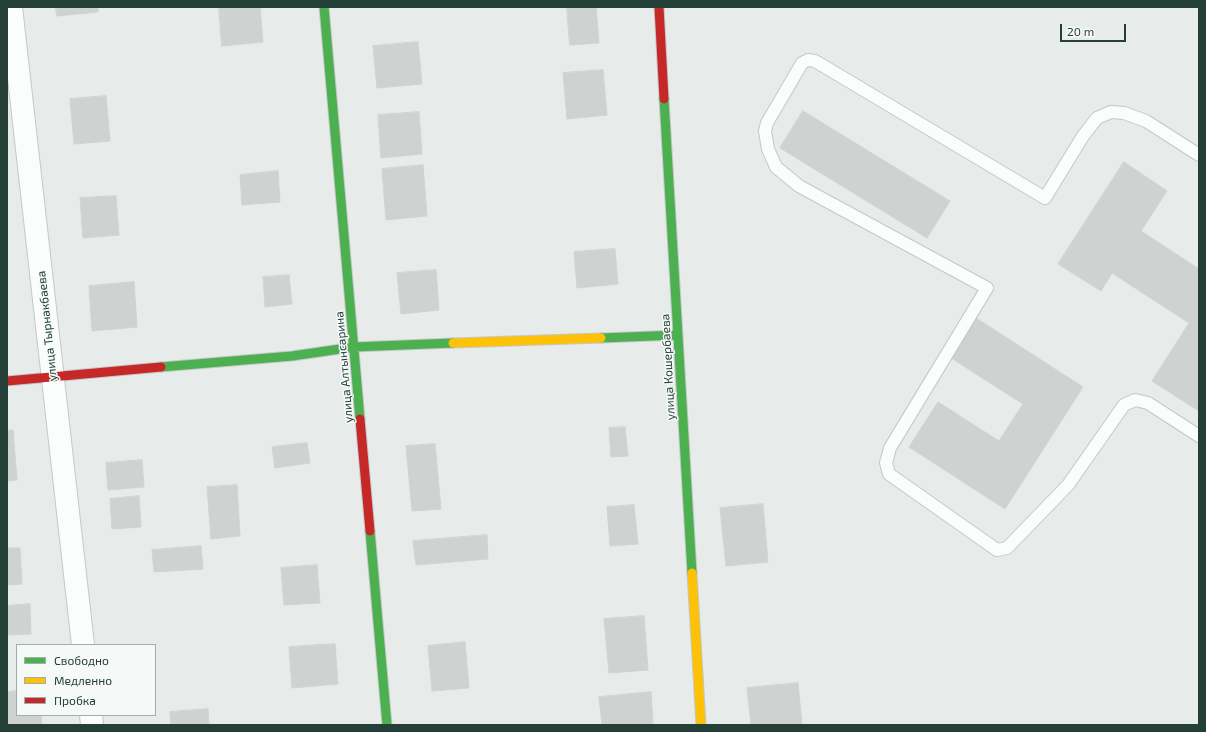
<!DOCTYPE html>
<html>
<head>
<meta charset="utf-8">
<style>
	body { margin:0 }
	#map { position:relative; width:1206px; height:732px; overflow:hidden; background:#e7ebe9; font-family:"Exo 2",sans-serif }
	canvas { display:block }
	.frame { position:absolute; inset:0; border:8px solid #243f38; pointer-events:none }
	.legend { position:absolute; left:16px; top:644px; width:140px; height:72px; box-sizing:border-box; background:#f5faf8; border:1px solid #a1afab; margin:0; padding:5px 7px; list-style:none; font-size:12px; color:#243f38 }
	.legend li { display:flex; align-items:center; gap:8px; height:20px }
	.legend b { width:20px; border:1px solid #a1afab }
	.scale { position:absolute; left:1060px; top:24px; width:66px; height:18px; box-sizing:border-box; border:2px solid #243f38; border-top:0; padding-left:5px; font-size:12px; line-height:14px; white-space:nowrap; color:#243f38; -webkit-text-stroke:3px #f5faf8; paint-order:stroke }
</style>
</head>
<body>
<div id="map">
<canvas width="1206" height="732"></canvas>
<div class="frame"></div>
<ul class="legend">
<li><b style="height:5px;background:#4caf50"></b>Свободно</li>
<li><b style="height:5px;background:#ffc107"></b>Медленно</li>
<li><b style="height:5px;background:#c62828"></b>Пробка</li>
</ul>
<div class="scale">20 m</div>
</div>
<script>
const context = document.querySelector('canvas').getContext('2d');
context.lineJoin = 'round';
function paint(path, color) {
  context.fillStyle = color;
  context.fill(path, 'evenodd');
}
function strokePath(path, color, width, dash) {
  context.strokeStyle = color;
  context.lineWidth = width;
  context.lineCap = dash ? 'butt' : 'round';
  context.setLineDash(dash || []);
  context.stroke(path);
}
function drawText(font, color, halo, rows, align = 'center') {
  context.font = font + ' "Exo 2",sans-serif';
  context.lineWidth = 3;
  context.setLineDash([]);
  context.textBaseline = 'middle';
  context.strokeStyle = halo;
  context.fillStyle = color;
  for (const [text, x, y, turn = 0] of rows) {
    context.save();
    context.translate(x, y);
    context.rotate((+turn || 0) * Math.PI / 180);
    context.textAlign = isNaN(turn) ? turn : align;
    if (halo) context.strokeText(text, 0, 0);
    context.fillText(text, 0, 0);
    context.restore();
  }
}
const building = new Path2D(`
	M56,7H98V12L57,16Z
	M219,7H260L263,42L222,46Z
	M567,7H596L599,43L570,45Z
	M418,42L422,84L377,88L373,46Z
	M603,70L607,115L567,119L563,73Z
	M106,96L110,141L74,144L70,99Z
	M803,111L950,201L927,238L780,148Z
	M419,112L422,154L381,158L378,115Z
	M1124,162L1167,191L1141,231L1199,269V411L1152,381L1189,323L1112,273L1101,291L1058,264Z
	M423,165L427,216L386,220L382,169Z
	M278,171L280,202L242,205L240,175Z
	M116,196L119,235L83,238L80,198Z
	M615,249L618,284L577,288L574,252Z
	M436,270L439,310L401,314L397,273Z
	M289,275L292,304L265,307L263,277Z
	M134,282L137,327L92,331L89,286Z
	M976,318L1083,387L1005,509L909,447L938,402L999,441L1023,404L951,358Z
	M625,427L628,456L611,457L609,428Z
	M13,430L17,480L7,481V431Z
	M307,443L310,463L275,468L272,447Z
	M435,444L441,509L412,511L406,446Z
	M142,460L144,487L108,490L106,463Z
	M237,485L240,536L211,539L207,487Z
	M139,496L141,527L112,529L110,499Z
	M763,504L768,562L726,566L720,508Z
	M634,505L638,544L610,546L607,507Z
	M487,535L488,559L416,565L413,541Z
	M201,546L203,569L154,572L152,550Z
	M7,548H20L22,584L7,585Z
	M317,565L320,603L284,605L281,568Z
	M30,604L31,634L7,635V606Z
	M644,616L648,670L609,673L604,619Z
	M465,642L469,688L432,691L428,646Z
	M335,644L338,684L292,688L289,647Z
	M798,683L802,725H751L747,688Z
	M17,691V715H41L42,725H7V692Z
	M651,692L653,725H602L599,697Z
	M208,709L209,725H171L170,712Z`);
paint(building, '#ced2d1');
strokePath(building, '#cfd4d2', 1);
const lane = new Path2D(`
	M1199,155L1146,121L1124,113L1111,112L1097,118L1083,136L1045,198L815,61L808,60L802,63L767,123L765,131L768,149L776,167L799,186L987,288L890,448L886,463L889,474L997,550L1007,548L1068,485L1124,405L1135,400L1148,403L1199,436`);
const street = new Path2D(`
	M11,7L83,645
	M91,715L92,725`);
const fast = new Path2D(`
	M324,7L360,419
	M664,99L692,573
	M601,338L678,335
	M161,367L292,356L354,347L453,343
	M370,531L387,725`);
const slow = new Path2D(`
	M453,343L601,338
	M692,573L701,725`);
const jam = new Path2D(`
	M659,7L664,99
	M7,381L161,367
	M360,419L370,531`);
strokePath(lane, '#c4c8c6', 14);
strokePath(street, '#c4c8c6', 24);
strokePath(fast, '#c2c9c6', 11);
strokePath(slow, '#c2c9c6', 11);
strokePath(jam, '#c2c9c6', 11);
strokePath(lane, '#fbfcfc', 12);
strokePath(street, '#fbfcfc', 22);
strokePath(fast, '#4caf50', 9);
strokePath(slow, '#ffc107', 9);
strokePath(jam, '#c62828', 9);
drawText('12px', '#243f38', '#f5faf8', [
	["улица Тырнакбаева",47,326,-96],
	["улица Алтынсарина",344,367,-95],
	["улица Кошербаева",668,367,-93]
]);
</script>
</body>
</html>
